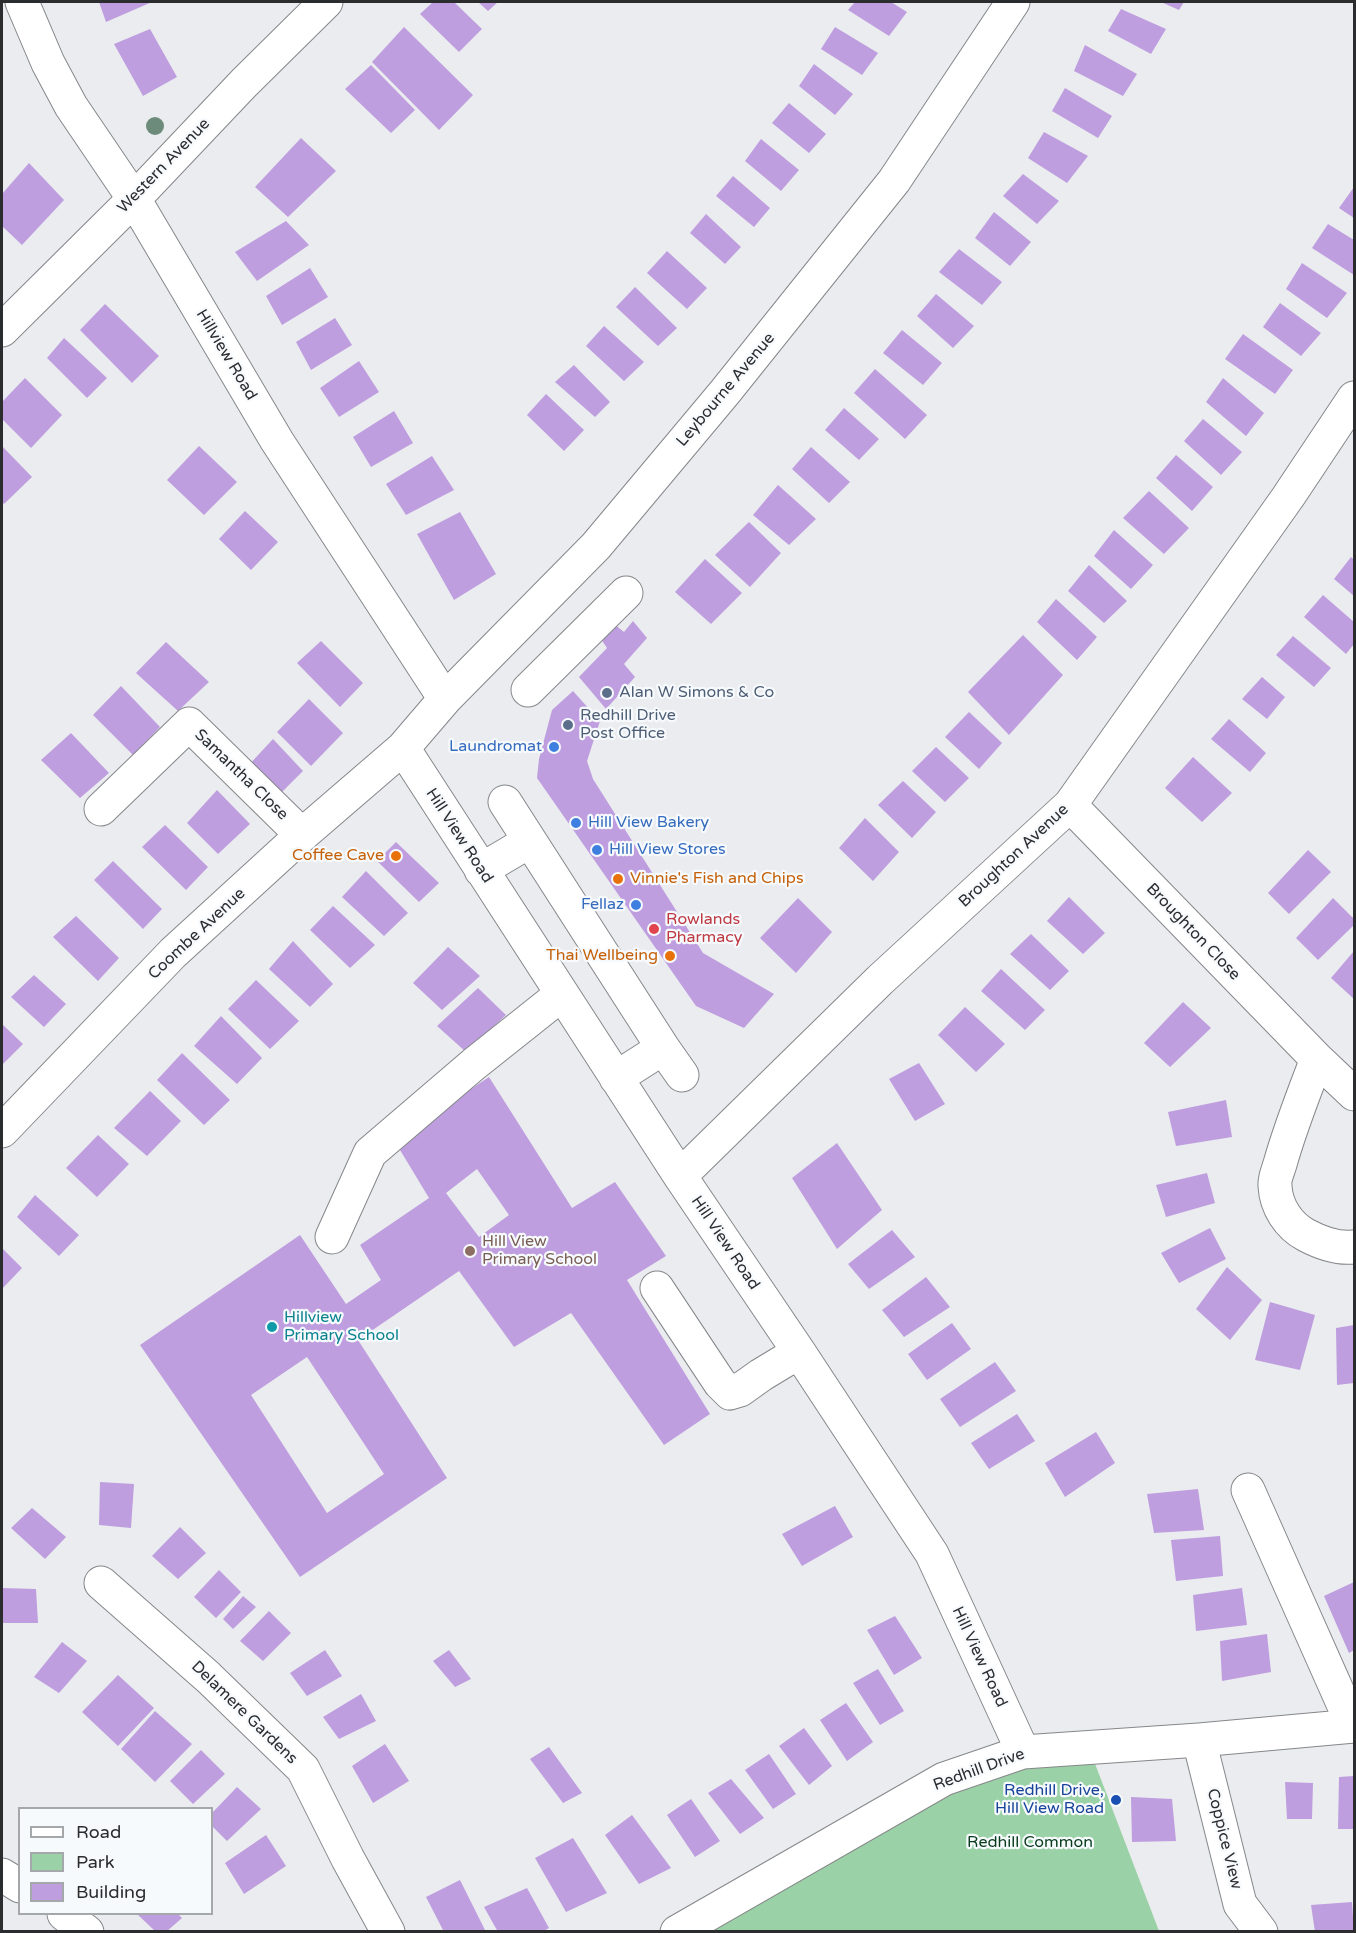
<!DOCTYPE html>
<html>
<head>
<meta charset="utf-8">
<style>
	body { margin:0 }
	#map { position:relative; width:1356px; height:1933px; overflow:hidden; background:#eaecef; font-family:"Varela Round",sans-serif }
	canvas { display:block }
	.frame { position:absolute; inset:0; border:3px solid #2b2c2d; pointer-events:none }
	.legend { position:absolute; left:18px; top:1807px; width:195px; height:108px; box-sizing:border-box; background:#f7fafd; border:2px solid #a5a8aa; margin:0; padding:8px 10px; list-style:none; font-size:18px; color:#2b2c2d }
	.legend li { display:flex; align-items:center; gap:12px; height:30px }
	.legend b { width:30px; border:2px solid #a5a8aa }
</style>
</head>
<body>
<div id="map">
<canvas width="1356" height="1933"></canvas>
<div class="frame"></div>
<ul class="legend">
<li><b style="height:8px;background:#fff"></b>Road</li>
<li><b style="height:16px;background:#9bd1a6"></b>Park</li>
<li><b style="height:16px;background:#bf9edf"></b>Building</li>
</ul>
</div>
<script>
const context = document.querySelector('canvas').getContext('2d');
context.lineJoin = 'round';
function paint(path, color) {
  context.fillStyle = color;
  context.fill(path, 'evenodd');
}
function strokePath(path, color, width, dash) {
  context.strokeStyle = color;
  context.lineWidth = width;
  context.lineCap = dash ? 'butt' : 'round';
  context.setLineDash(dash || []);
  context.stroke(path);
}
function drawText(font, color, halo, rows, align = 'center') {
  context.font = font + ' "Varela Round",sans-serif';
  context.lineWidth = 4.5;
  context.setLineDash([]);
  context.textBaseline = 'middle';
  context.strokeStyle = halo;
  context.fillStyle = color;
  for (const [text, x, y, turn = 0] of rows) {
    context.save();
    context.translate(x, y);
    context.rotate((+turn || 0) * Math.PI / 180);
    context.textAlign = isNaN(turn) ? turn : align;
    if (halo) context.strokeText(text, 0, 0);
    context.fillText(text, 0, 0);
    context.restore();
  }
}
paint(new Path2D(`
	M1089,1748L1159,1931L677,1932L944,1779Z`), '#9bd1a6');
paint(new Path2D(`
	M99,2H152L106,22Z
	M433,2H454L482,29L459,52L420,14Z
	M478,2H498L488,11Z
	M855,2H891L907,12L889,36L848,10Z
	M1161,2H1184L1179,10Z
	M1121,9L1166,29L1151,54L1108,31Z
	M404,27L473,95L439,130L372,62Z
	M835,27L878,53L862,75L821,49Z
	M150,29L177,77L143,96L114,44Z
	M1085,45L1137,74L1123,96L1074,71Z
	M814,64L853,94L835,115L799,86Z
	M371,65L415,110L391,133L345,89Z
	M1065,88L1112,116L1098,138L1052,111Z
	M789,103L826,134L809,153L772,123Z
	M1044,132L1088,156L1067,183L1028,158Z
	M301,138L336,171L288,217L255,187Z
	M761,139L799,170L781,191L745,161Z
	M29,163L64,200L22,245L2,226V194Z
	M1023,174L1059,201L1037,224L1003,196Z
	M733,176L770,208L754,227L716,196Z
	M1354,187V218L1339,208Z
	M994,212L1031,242L1010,266L975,238Z
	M706,214L741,247L725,264L690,233Z
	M286,221L309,245L257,281L235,252Z
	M1328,224L1354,240V275L1312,248Z
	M959,249L1002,282L982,305L939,272Z
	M667,251L707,288L687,309L647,273Z
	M1302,263L1347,293L1327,318L1286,289Z
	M310,268L328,297L282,325L266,296Z
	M635,287L677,328L658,346L616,307Z
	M936,294L974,326L953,348L917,316Z
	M1280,303L1321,333L1301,356L1263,327Z
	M105,304L159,356L132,383L80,330Z
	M335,318L352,345L311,370L296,342Z
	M604,326L644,362L624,381L586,346Z
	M902,330L942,363L923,385L883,353Z
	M1243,334L1293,370L1275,394L1225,359Z
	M64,338L107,378L87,398L47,358Z
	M359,361L379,392L339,417L320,388Z
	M574,365L610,402L595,417L555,382Z
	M875,369L927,415L905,439L854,393Z
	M25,378L62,415L31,448L2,419V402Z
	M1223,378L1264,413L1246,436L1206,402Z
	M546,394L584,430L564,451L527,415Z
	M844,408L879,439L859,460L825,430Z
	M394,411L413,443L371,467L353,437Z
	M1203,419L1242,452L1221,475L1184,441Z
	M2,446L32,477L4,504L2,502Z
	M199,446L237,482L204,515L167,480Z
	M811,447L850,482L829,503L792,469Z
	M1176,455L1213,487L1192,511L1156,478Z
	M432,456L454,490L406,515L386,484Z
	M778,485L816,519L789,545L753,515Z
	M1149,491L1189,528L1164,554L1123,518Z
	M245,511L278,542L251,570L219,539Z
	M460,512L496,574L454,600L417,534Z
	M749,522L781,553L750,587L715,555Z
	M1114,530L1153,565L1131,589L1094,556Z
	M1351,557L1354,560V596L1334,579Z
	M705,559L742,593L711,624L675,592Z
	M1089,565L1127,601L1104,623L1068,591Z
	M1323,595L1354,622V644L1346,654L1304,617Z
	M1056,599L1097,637L1077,660L1037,622Z
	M633,621L647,638L624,664L635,677L606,709L579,677L607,648L601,639L614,624L624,632Z
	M1023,635L1063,675L1009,735L968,692Z
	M1293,636L1331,668L1314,687L1276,655Z
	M321,641L363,683L340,707L297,663Z
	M166,642L209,682L178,711L136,673Z
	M1262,677L1285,697L1267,719L1242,699Z
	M121,686L160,727L133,755L93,715Z
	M573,691L600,721L587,761L593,779L703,953L774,994L744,1028L696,1006L537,778L539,759L552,710Z
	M309,699L343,733L311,766L277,732Z
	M969,712L1002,743L979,769L945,737Z
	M1229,719L1266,753L1250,772L1211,739Z
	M71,733L109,773L80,798L41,760Z
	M273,739L303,771L276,798L246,768Z
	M936,747L969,778L945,802L912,771Z
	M1193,757L1232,793L1202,822L1165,788Z
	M903,781L936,812L912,838L878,805Z
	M217,790L250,824L218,854L187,823Z
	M865,818L899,852L873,881L839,848Z
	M165,825L208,867L186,890L142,847Z
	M396,842L439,883L419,902L377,861Z
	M1308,850L1331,872L1289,914L1268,893Z
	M113,861L162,909L143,929L94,880Z
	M366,871L408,913L384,936L342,897Z
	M1069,897L1105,933L1083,954L1047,921Z
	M798,898L832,932L796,973L760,938Z
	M1333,898L1354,919V925L1318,960L1296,938Z
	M333,906L375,945L350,968L310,930Z
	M76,916L119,958L98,981L53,937Z
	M1031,934L1069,971L1050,990L1010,954Z
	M293,941L333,984L310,1007L269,969Z
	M448,947L480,976L442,1010L413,983Z
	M1354,951V999L1331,978Z
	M1001,969L1045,1010L1025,1030L981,991Z
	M34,975L66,1004L44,1027L11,997Z
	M256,980L299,1021L270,1049L228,1009Z
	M478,988L506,1015L466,1052L437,1026Z
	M1183,1002L1211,1028L1170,1067L1144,1043Z
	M965,1007L1005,1044L976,1072L938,1035Z
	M221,1016L262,1058L237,1084L194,1046Z
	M2,1024L23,1044L2,1065Z
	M182,1053L230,1100L204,1125L157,1080Z
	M919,1063L945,1104L915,1121L889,1079Z
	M489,1077L572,1208L615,1182L666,1256L627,1280L710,1414L664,1445L571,1313L514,1347L459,1271L358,1340L447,1478L300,1577L140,1345L300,1235L346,1304L381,1280L360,1245L429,1198L394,1140ZM477,1169L509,1215L479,1237L446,1193ZM307,1357L384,1474L327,1513L251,1395Z
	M150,1091L181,1121L147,1156L114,1128Z
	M1226,1100L1232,1137L1176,1146L1168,1112Z
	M98,1135L129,1164L97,1197L66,1168Z
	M837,1143L882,1210L837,1249L792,1178Z
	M1207,1173L1215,1203L1166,1217L1156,1185Z
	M35,1195L79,1235L59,1256L17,1217Z
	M1210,1228L1226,1259L1179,1283L1161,1253Z
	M892,1230L915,1257L869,1289L848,1264Z
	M2,1248L22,1268L2,1289Z
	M1227,1267L1262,1300L1230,1340L1196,1309Z
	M926,1277L950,1307L904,1337L882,1310Z
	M1270,1302L1315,1315L1300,1370L1255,1360Z
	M952,1323L971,1349L927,1380L908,1354Z
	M1354,1325V1383L1337,1385L1336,1328Z
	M995,1362L1016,1391L960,1427L940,1399Z
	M1017,1414L1035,1441L989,1469L971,1443Z
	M1096,1432L1115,1463L1065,1497L1045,1463Z
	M100,1482L134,1484L131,1528L99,1525Z
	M1198,1489L1204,1530L1154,1533L1147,1494Z
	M835,1506L853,1537L802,1566L782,1534Z
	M32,1508L66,1537L45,1559L11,1528Z
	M180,1527L206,1553L178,1579L152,1556Z
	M1220,1536L1223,1576L1176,1581L1171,1540Z
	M219,1570L241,1592L216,1618L194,1597Z
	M1354,1582V1650L1349,1653L1324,1596Z
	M2,1588L36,1589L38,1623H2Z
	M1242,1588L1247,1625L1196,1631L1193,1595Z
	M243,1596L256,1607L233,1629L223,1619Z
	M269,1611L291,1633L263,1661L240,1641Z
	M895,1616L922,1658L894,1675L867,1630Z
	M1267,1634L1271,1672L1222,1681L1220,1641Z
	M62,1642L87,1661L59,1693L34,1677Z
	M325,1650L342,1676L307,1696L290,1673Z
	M449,1650L471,1679L455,1687L433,1661Z
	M878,1669L904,1711L880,1725L853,1683Z
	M118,1675L154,1708L118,1746L82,1712Z
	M361,1694L376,1721L339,1739L323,1717Z
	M846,1703L873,1742L847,1761L820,1720Z
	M155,1711L192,1744L155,1782L121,1749Z
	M804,1728L832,1766L809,1785L779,1746Z
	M385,1744L409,1781L373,1803L352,1766Z
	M549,1747L582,1793L563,1803L530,1759Z
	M201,1750L225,1774L193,1804L170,1781Z
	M769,1754L796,1794L773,1809L745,1770Z
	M1354,1776V1829H1338L1339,1777Z
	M731,1779L764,1818L740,1834L708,1793Z
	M1285,1782L1313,1783L1312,1819H1287Z
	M237,1787L261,1809L227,1841L212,1826V1813Z
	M1131,1797L1172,1799L1176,1841L1132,1842Z
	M691,1799L720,1841L695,1857L667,1815Z
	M632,1815L671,1868L639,1884L605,1835Z
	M266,1835L286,1866L244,1894L225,1863Z
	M573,1838L607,1893L566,1912L535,1858Z
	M460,1880L486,1932H444L426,1897Z
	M527,1888L549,1928L542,1932H498L484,1907Z
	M1352,1902L1354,1932H1315L1311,1905Z
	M137,1914H178L182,1918L166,1932H156Z`), '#bf9edf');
const minor = new Path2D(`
	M22,2L48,63L71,106L134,199L277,441L445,699
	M2,330L134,199L244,83L326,2
	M528,690L626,593
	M403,748L680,1176L799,1352L932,1554L1023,1752
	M505,802L530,841
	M1070,805L1317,1059L1354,1094
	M101,809L189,724L302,835
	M481,870L530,841L663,1048L616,1078
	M663,1048L682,1075
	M1317,1059C1304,1093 1290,1128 1280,1164C1278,1171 1274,1179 1275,1186C1276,1207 1289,1226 1306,1235C1321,1243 1337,1249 1354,1247
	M2,1131L173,953L302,835L403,748L445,699L596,546L725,392L894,181L1013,2
	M680,1176L880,980L1070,805L1288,497L1354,398
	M332,1237L370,1153L474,1064L562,994
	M657,1288L720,1383L730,1393L740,1390L761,1375L799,1352
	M1248,1490L1353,1726
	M101,1583L208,1677L303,1769L348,1859L388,1932
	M1199,1740L1240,1904L1261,1932
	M2,1875L20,1886
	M64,1914L87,1932
	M677,1932L944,1779L1023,1752L1199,1740L1354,1726`);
strokePath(minor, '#85878a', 35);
strokePath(minor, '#fff', 33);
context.fillStyle = '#6d8b7a';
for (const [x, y] of [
	[155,126]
]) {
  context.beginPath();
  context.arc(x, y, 9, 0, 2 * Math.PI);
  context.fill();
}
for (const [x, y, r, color] of [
	[607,693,6,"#5c6f8a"],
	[568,725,6,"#5c6f8a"],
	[554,747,6,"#3f7fe0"],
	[576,823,6,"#3f7fe0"],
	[597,850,6,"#3f7fe0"],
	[396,856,6,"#e8710a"],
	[618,879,6,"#e8710a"],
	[636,905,6,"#3f7fe0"],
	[654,929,6,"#e0444e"],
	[670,956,6,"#e8710a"],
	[470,1251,6,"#8d6e63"],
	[272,1327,6,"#0f9aa8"],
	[1116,1800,6,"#1a4fb4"]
]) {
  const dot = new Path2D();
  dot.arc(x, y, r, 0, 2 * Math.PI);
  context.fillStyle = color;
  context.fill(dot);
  strokePath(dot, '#f7fafd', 2);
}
drawText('16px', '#2b2c2d', '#f7fafd', [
	["Western Avenue",164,166,-46],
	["Hillview Road",226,355,59],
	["Leybourne Avenue",726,390,-50],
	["Samantha Close",241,775,44],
	["Hill View Road",459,836,57],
	["Broughton Avenue",1014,856,-43],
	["Broughton Close",1193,932,46],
	["Coombe Avenue",197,934,-43],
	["Hill View Road",725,1243,56],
	["Hill View Road",979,1657,65],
	["Delamere Gardens",244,1713,44],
	["Redhill Drive",979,1770,-20],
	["Coppice View",1224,1839,76]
]);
drawText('16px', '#4e5e75', '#f7fafd', [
	["Alan W Simons & Co",619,693],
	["Redhill Drive",580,716],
	["Post Office",580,734]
], 'left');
drawText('16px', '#366cbe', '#f7fafd', [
	["Laundromat",542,747],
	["Hill View Bakery",588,823,"left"],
	["Hill View Stores",609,850,"left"],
	["Fellaz",624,905]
], 'right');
drawText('16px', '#c56008', '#f7fafd', [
	["Coffee Cave",384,856],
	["Vinnie's Fish and Chips",630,879,"left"],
	["Thai Wellbeing",658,956]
], 'right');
drawText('16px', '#be3a42', '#f7fafd', [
	["Rowlands",666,920],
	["Pharmacy",666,938]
], 'left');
drawText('16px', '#785e54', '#f7fafd', [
	["Hill View",482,1242],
	["Primary School",482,1260]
], 'left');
drawText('16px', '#0d838f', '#f7fafd', [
	["Hillview",284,1318],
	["Primary School",284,1336]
], 'left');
drawText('16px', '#164399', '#f7fafd', [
	["Redhill Drive,",1104,1791],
	["Hill View Road",1104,1809]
], 'right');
drawText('16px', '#073b1a', '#f7fafd', [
	["Redhill Common",1030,1843]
]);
</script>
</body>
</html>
